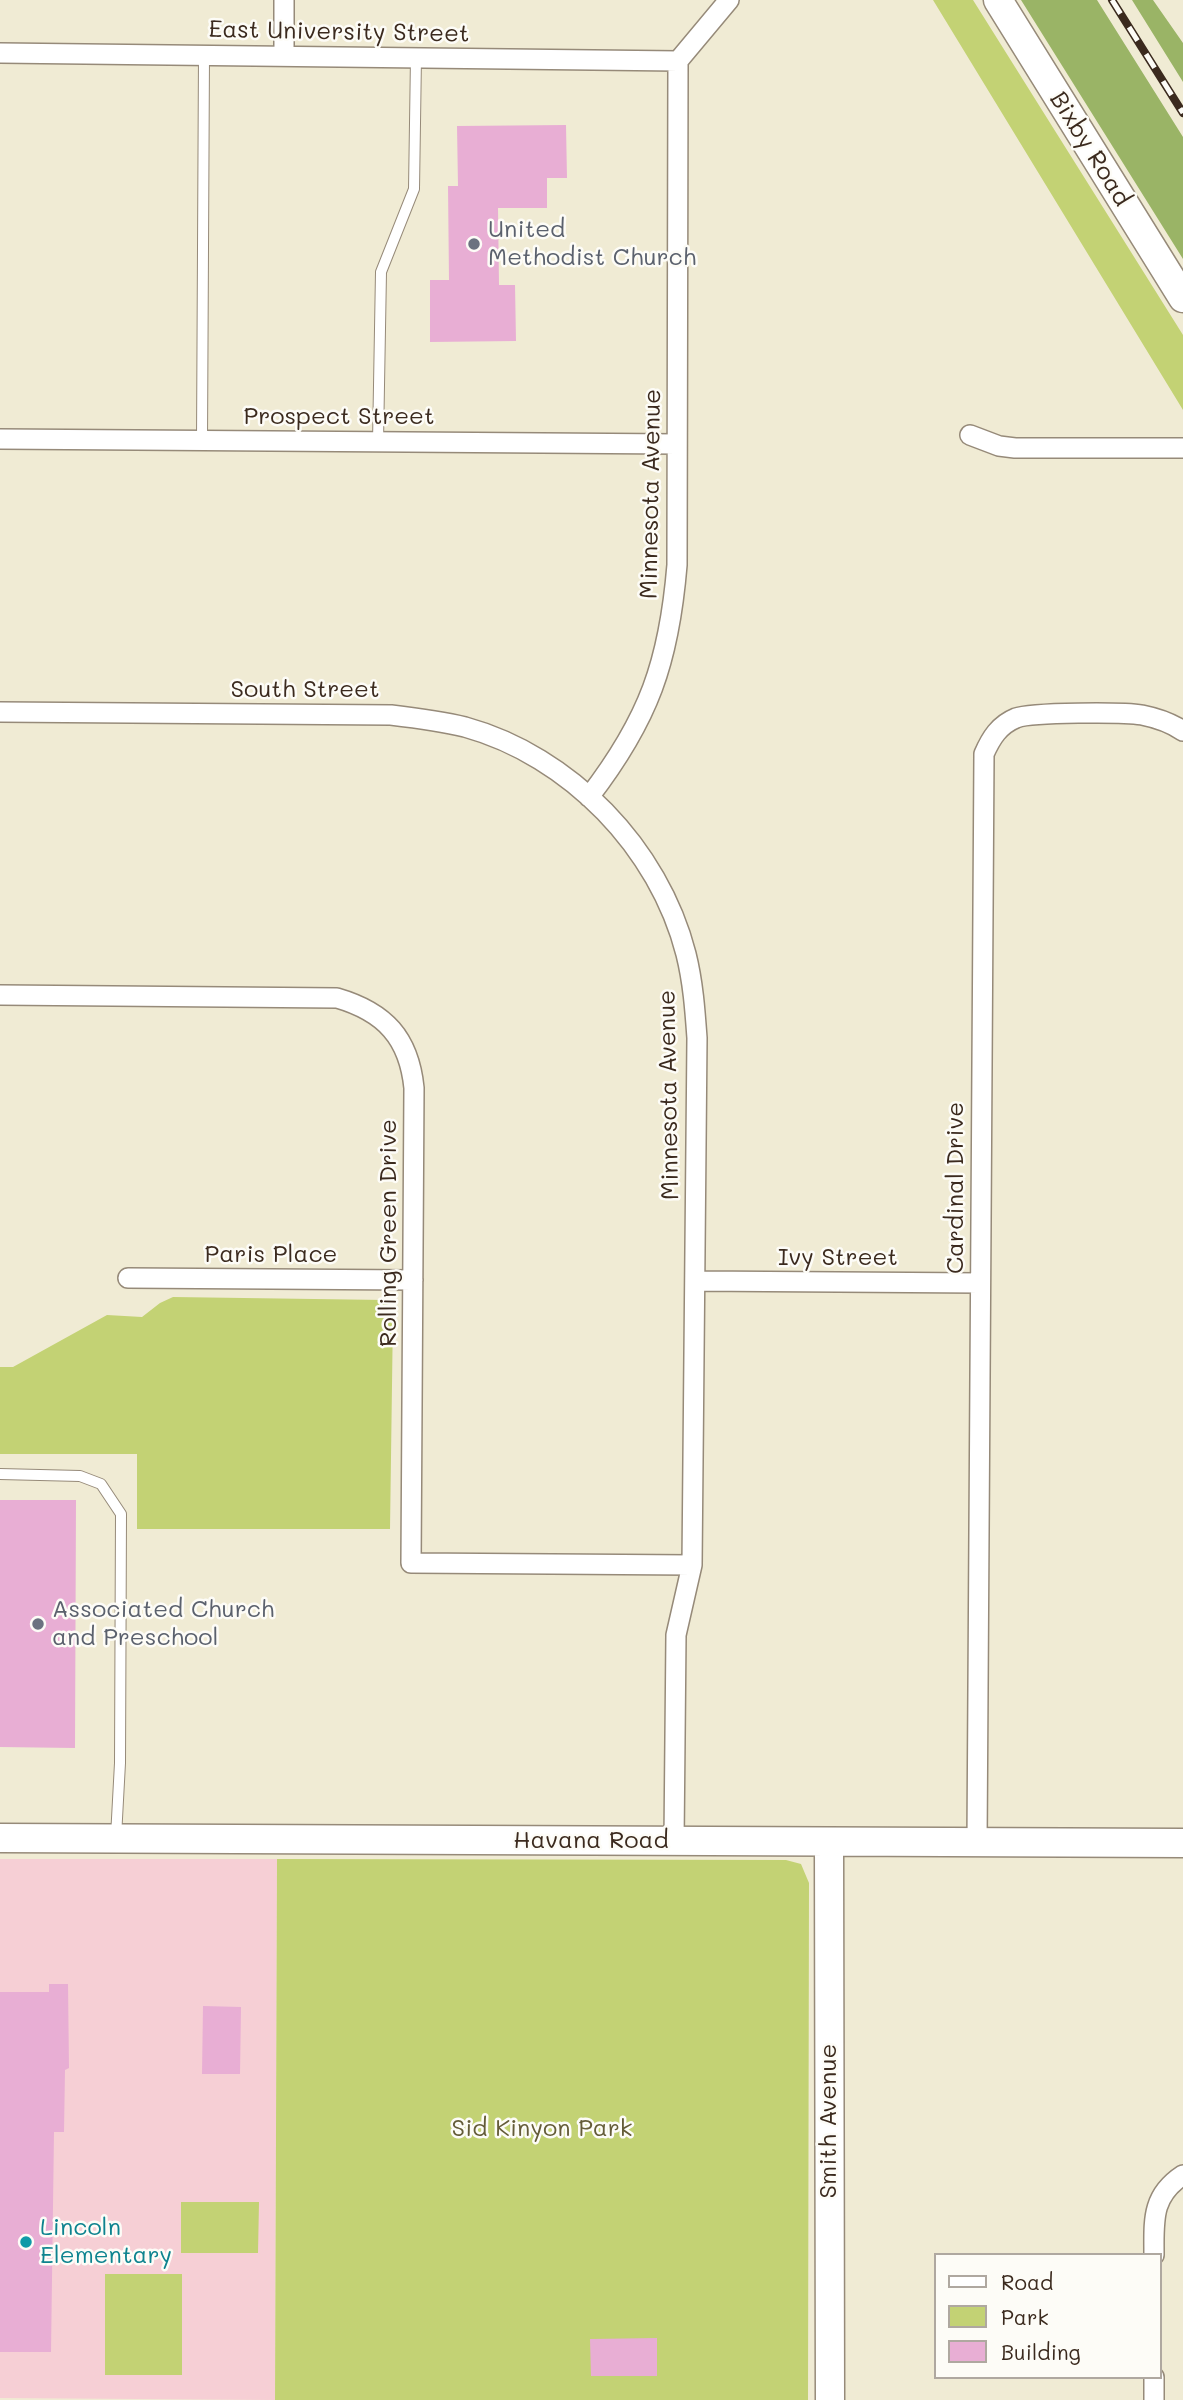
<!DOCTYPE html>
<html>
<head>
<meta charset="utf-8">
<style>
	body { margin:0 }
	#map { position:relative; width:1183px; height:2400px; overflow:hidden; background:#f0ebd4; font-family:Mali,sans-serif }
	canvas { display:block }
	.legend { position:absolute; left:934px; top:2253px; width:228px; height:126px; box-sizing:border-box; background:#fdfcf7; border:2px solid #afa8a0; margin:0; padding:9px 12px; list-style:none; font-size:21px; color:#3b2a1e }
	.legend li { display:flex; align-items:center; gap:14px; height:35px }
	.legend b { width:35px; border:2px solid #afa8a0 }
</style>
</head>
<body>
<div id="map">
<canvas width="1183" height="2400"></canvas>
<ul class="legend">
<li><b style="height:9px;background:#fff"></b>Road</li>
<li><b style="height:19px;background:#c3d274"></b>Park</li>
<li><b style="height:19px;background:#e8aed4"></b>Building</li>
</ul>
</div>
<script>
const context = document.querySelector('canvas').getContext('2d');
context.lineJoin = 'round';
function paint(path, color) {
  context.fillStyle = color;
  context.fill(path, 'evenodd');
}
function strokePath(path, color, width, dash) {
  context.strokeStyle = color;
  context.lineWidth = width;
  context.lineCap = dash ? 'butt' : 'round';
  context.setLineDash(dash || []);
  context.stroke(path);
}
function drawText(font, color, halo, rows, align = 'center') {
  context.font = font + ' Mali,sans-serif';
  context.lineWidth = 5;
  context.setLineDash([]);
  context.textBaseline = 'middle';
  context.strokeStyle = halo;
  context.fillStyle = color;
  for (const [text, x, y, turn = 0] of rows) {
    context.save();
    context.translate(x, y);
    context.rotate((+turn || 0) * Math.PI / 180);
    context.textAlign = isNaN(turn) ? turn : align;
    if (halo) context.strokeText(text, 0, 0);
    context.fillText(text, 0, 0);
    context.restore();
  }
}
paint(new Path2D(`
	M0,1859H277L275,2400L0,2398Z`), '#f6cfd5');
paint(new Path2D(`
	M933,0H973L1183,335V410Z
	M173,1297L385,1300L393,1313L390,1529H137V1454H0V1367H13L107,1315L142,1317L160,1303Z
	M277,1859L786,1860L801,1864L809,1883L808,2400H275Z
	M181,2202H259L258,2253H181Z
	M105,2274H182V2375H105Z`), '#c3d274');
paint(new Path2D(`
	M1021,0H1097L1183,137V259Z
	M1132,0H1153L1183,43V82Z`), '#9ab466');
paint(new Path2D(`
	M566,125L567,178H547V208H498L499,285H515L516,341L430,342V280H449L448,186H458L457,126Z
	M0,1500H76L75,1748L0,1747Z
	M49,1984H68L69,2068L65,2070L64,2132H54L51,2352H0V1992H49Z
	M203,2006L241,2007L240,2074H202Z
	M657,2338V2376H591L590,2339Z`), '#e8aed4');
const lane = new Path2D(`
	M202,440L204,55
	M378,442L381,272L414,189L416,57
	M0,1474L80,1476L101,1484L121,1514L120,1763L116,1837`);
const street = new Path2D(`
	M0,53L678,61
	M284,55V0
	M678,61L729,0
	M970,435L999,446L1015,448H1183
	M0,439L677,444
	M0,712L391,715C416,718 440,721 465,727C570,756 659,848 686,954C693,982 695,1010 697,1038L692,1565L676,1635L674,1841
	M589,797C649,719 669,662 677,565L678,61
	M0,995L337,998C385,1012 409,1038 414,1088L411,1563L692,1565
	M128,1278L413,1280
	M696,1281L980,1283
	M977,1843L984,754C991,738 999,725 1016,718C1032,712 1124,712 1142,715C1157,718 1171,723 1183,731
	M1154,2255C1154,2221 1151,2196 1183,2175
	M1154,2400V2377`);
const secondary = new Path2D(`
	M998,0L1183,298
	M0,1838L1183,1843
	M829,1842L830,2400`);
strokePath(lane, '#968a79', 12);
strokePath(street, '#968a79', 22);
strokePath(secondary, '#968a79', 31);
strokePath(lane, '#fff', 10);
strokePath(street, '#fff', 19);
strokePath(secondary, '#fff', 28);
const rail = new Path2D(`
	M1112,0L1183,113`);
strokePath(rail, '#3b2a1e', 8);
strokePath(rail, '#fdfcf7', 5, [16]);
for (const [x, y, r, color] of [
	[474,244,7,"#6b7280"],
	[38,1624,7,"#6b7280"],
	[26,2242,7,"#0f9aa8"]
]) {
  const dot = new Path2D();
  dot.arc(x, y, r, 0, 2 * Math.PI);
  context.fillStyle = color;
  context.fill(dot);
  strokePath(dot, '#fdfcf7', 2.5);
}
drawText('24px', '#3b2a1e', '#fdfcf7', [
	["East University Street",339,32,1],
	["Bixby Road",1090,149,58],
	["Prospect Street",339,417],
	["Minnesota Avenue",651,494,-89],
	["South Street",305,690],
	["Minnesota Avenue",669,1095,-91],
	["Cardinal Drive",956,1188,-90],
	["Rolling Green Drive",389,1233,-90],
	["Paris Place",271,1255],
	["Ivy Street",838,1258],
	["Havana Road",591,1841],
	["Smith Avenue",829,2121,-90]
]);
drawText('24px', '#5b616d', '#fdfcf7', [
	["United",488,230],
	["Methodist Church",488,258],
	["Associated Church",52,1610],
	["and Preschool",52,1638]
], 'left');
drawText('24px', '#645c38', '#fdfcf7', [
	["Sid Kinyon Park",542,2129]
]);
drawText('24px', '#0d838f', '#fdfcf7', [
	["Lincoln",40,2228],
	["Elementary",40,2256]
], 'left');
</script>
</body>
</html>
